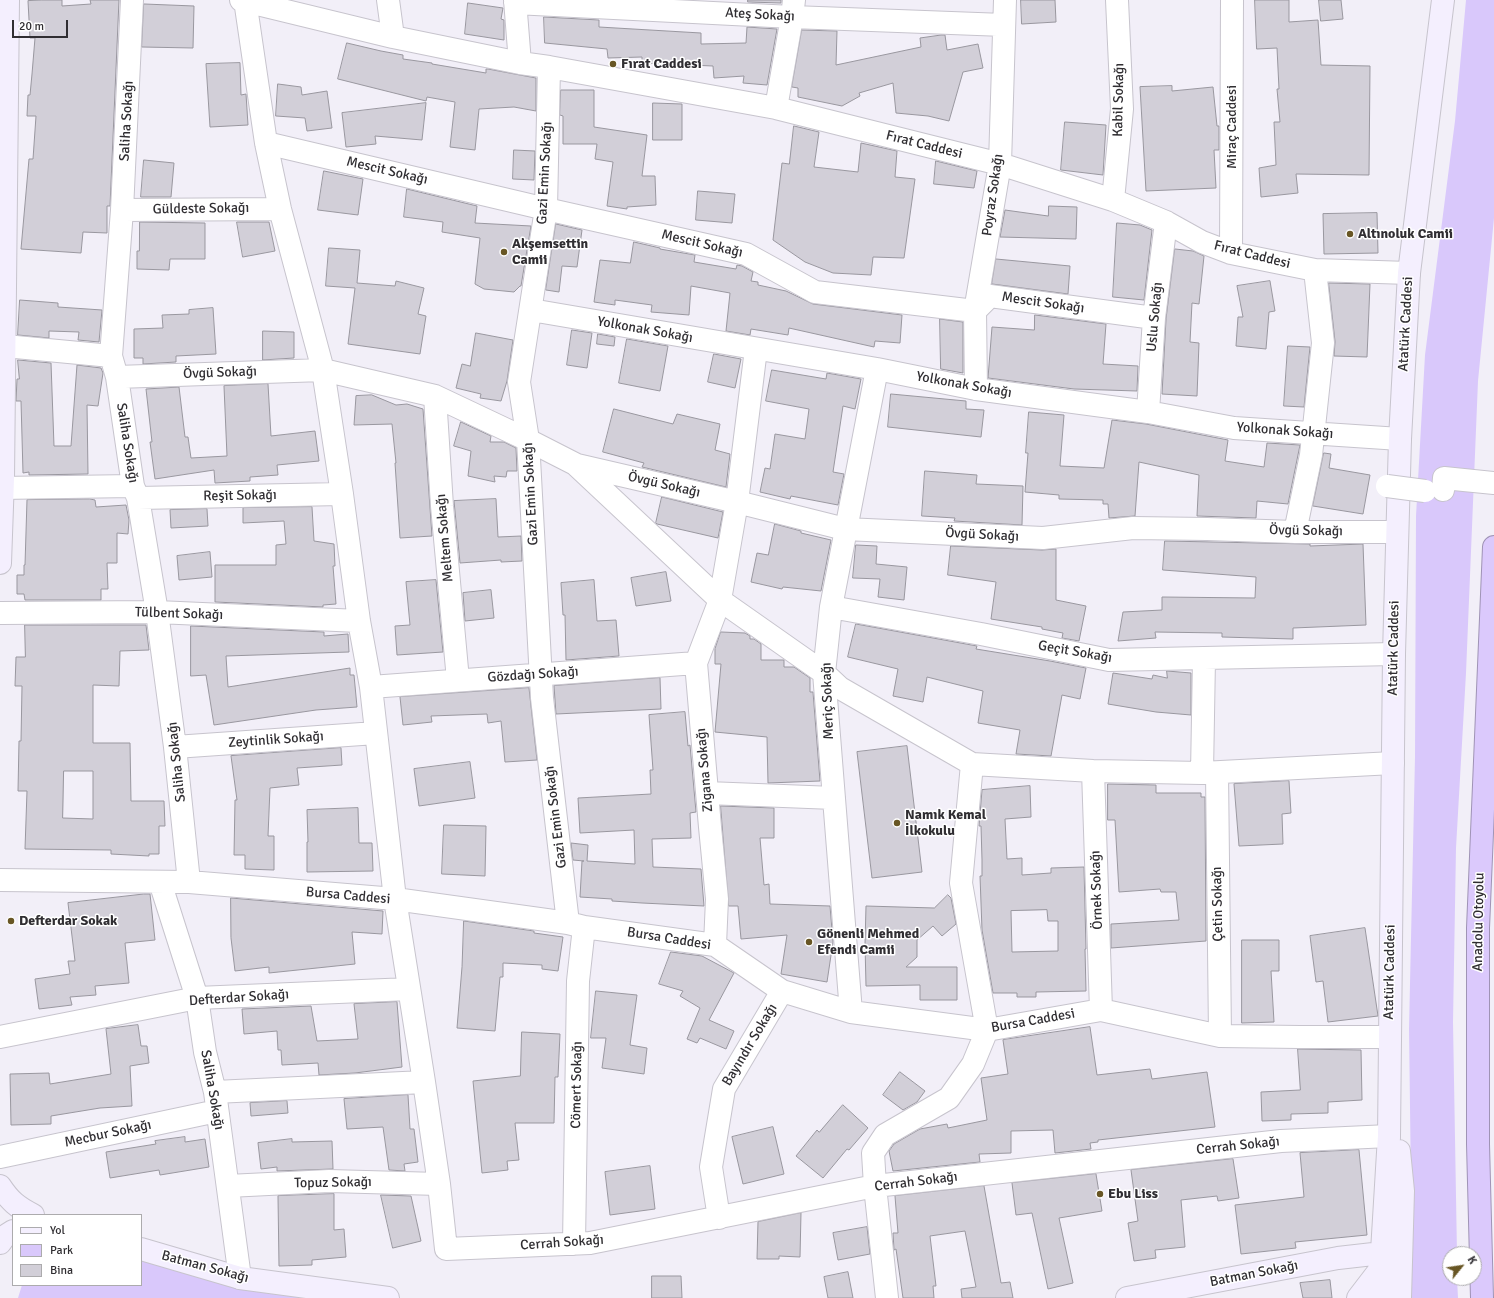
<!DOCTYPE html>
<html>
<head>
<meta charset="utf-8">
<style>
	body { margin:0 }
	#map { position:relative; width:1494px; height:1298px; overflow:hidden; background:#f2eff8; font-family:Signika,sans-serif }
	canvas { display:block }
	.legend { position:absolute; left:12px; top:1214px; width:130px; height:72px; box-sizing:border-box; background:#fff; border:1px solid #acabad; margin:0; padding:5px 7px; list-style:none; font-size:12px; color:#302e32 }
	.legend li { display:flex; align-items:center; gap:8px; height:20px }
	.legend b { width:20px; border:1px solid #acabad }
	.north { position:absolute; left:1442px; top:1246px; width:40px; height:40px; box-sizing:border-box; background:#fff; border:1px solid #acabad; border-radius:50%; rotate:60deg; font-size:11px; font-weight:700; line-height:16px; text-align:center; color:#302e32 }
	.north::after { content:''; display:block; margin:auto; width:14px; height:18px; background:#685624; clip-path:polygon(50% 0,100% 100%,50% 72%,0 100%) }
	.scale { position:absolute; left:12px; top:20px; width:56px; height:18px; box-sizing:border-box; border:2px solid #302e32; border-top:0; padding-left:5px; font-size:12px; line-height:14px; white-space:nowrap; color:#302e32; -webkit-text-stroke:3px #fff; paint-order:stroke }
</style>
</head>
<body>
<div id="map">
<canvas width="1494" height="1298"></canvas>
<ul class="legend">
<li><b style="height:5px;background:#f4effe"></b>Yol</li>
<li><b style="height:11px;background:#d9c8fb"></b>Park</li>
<li><b style="height:11px;background:#d2cfd8"></b>Bina</li>
</ul>
<div class="north">K</div>
<div class="scale">20 m</div>
</div>
<script>
const context = document.querySelector('canvas').getContext('2d');
context.lineJoin = 'round';
function paint(path, color) {
  context.fillStyle = color;
  context.fill(path, 'evenodd');
}
function strokePath(path, color, width, dash) {
  context.strokeStyle = color;
  context.lineWidth = width;
  context.lineCap = dash ? 'butt' : 'round';
  context.setLineDash(dash || []);
  context.stroke(path);
}
function drawText(font, color, halo, rows, align = 'center') {
  context.font = font + ' Signika,sans-serif';
  context.lineWidth = 3;
  context.setLineDash([]);
  context.textBaseline = 'middle';
  context.strokeStyle = halo;
  context.fillStyle = color;
  for (const [text, x, y, turn = 0] of rows) {
    context.save();
    context.translate(x, y);
    context.rotate((+turn || 0) * Math.PI / 180);
    context.textAlign = isNaN(turn) ? turn : align;
    if (halo) context.strokeText(text, 0, 0);
    context.fillText(text, 0, 0);
    context.restore();
  }
}
paint(new Path2D(`
	M1466,0H1494V218L1478,381L1466,673L1456,848L1453,1022L1457,1254H1450V1278H1457L1458,1298H1411L1412,1262L1409,1029L1415,757L1416,516L1425,355L1455,121Z
	M141,1260L274,1294L304,1298H18L22,1285H141Z`), '#d9c8fb');
const building = new Path2D(`
	M42,0H62V6L91,4L90,0H119L110,206H107V233L83,232L81,253L21,249L29,159H33L36,116H27L28,95H30L32,74L35,38H30L28,1Z
	M748,0H781V3L748,2Z
	M1021,0H1055L1056,22L1022,24Z
	M1255,0H1289V22L1318,20L1321,65L1370,66L1369,175L1296,174L1298,193L1261,197L1259,168L1276,165L1274,122H1280L1277,89H1279L1277,48L1257,49Z
	M1319,0H1341L1343,19L1321,21Z
	M468,3L503,8L501,19L504,20V40L465,34Z
	M144,4L194,6L193,48L142,47Z
	M544,17L599,20V27L701,33V44L746,43L747,27L777,29L767,85L743,83L744,76L714,78L713,66L642,63V57L608,58L607,49L545,43Z
	M802,30L837,31L836,65L921,47L920,38L941,35H945L947,50L978,44L983,68L963,72L949,121L928,116L896,113L893,83L859,93L860,96L842,106L798,97V88L792,87Z
	M347,43L381,51L403,55V59L432,63V64L486,73V69H488L536,78V111L514,107L479,109L475,150L450,147L455,102L427,97L426,101L338,79Z
	M240,63L241,95L246,94L248,125L210,127L206,64Z
	M278,84L301,87L302,95L327,91L332,128L307,131L305,118L276,116Z
	M1172,86V91L1213,87L1217,126H1219V150H1214L1216,188L1146,191L1140,87Z
	M561,90H594V127L647,135L642,176H655L656,205L627,207V209L607,206L613,162L595,159L597,144H563V116L560,115Z
	M426,103L422,140L375,136L376,144L346,147L342,113Z
	M653,103L682,104V140H653Z
	M1065,122L1106,125L1103,175L1061,170Z
	M794,126L819,132L814,167L858,172L861,143L897,151L895,177L915,179L904,258L873,257L871,275L833,273L805,262L773,240L782,163L789,164Z
	M514,150L535,151L534,180L513,179Z
	M144,160L174,163L171,197H141Z
	M936,161L977,171L974,188L934,184Z
	M324,171L363,179L358,215L318,210Z
	M407,189L477,206L475,223L531,226L521,286H520L514,292L484,289L475,284L480,238L442,232L443,222L404,217Z
	M698,191L735,194L732,223L696,220Z
	M1049,206L1077,207L1076,239L1000,237L1005,210L1048,216Z
	M1377,213L1378,253L1324,254L1323,214Z
	M140,222L205,223V259H170L169,270L137,269V251H139Z
	M237,222H269L275,251L243,257Z
	M1117,223L1140,225L1152,230L1144,300L1113,297Z
	M556,224L582,230L577,267L562,266L559,292L546,290Z
	M634,242L660,248V249L695,255L694,262L736,269L737,265L742,266L753,272L751,281L758,282V285L786,291L813,304L902,315L900,343L875,341L874,347L789,328L788,335L751,329L750,335L726,331L730,293L691,286L689,315L651,312L652,305L615,300V305L594,302L600,260L630,263Z
	M329,248L360,250L357,283L395,286L396,281L424,288L418,314L426,316L420,354L348,344L355,288L326,286Z
	M1175,249L1193,251L1204,256L1199,304L1192,303L1190,342L1199,343L1197,396L1162,394L1166,319Z
	M996,259L1070,266L1068,294L992,284Z
	M1270,281L1275,311L1269,312L1266,349L1236,346L1238,317H1243L1237,286Z
	M1329,283L1370,284L1367,357L1334,356L1335,342Z
	M20,300L58,303V307L102,310L99,342L78,340L79,332L49,331V338L18,335Z
	M213,308L216,354L176,356V362L143,364V358H134V329L163,328L162,315L189,314V310Z
	M1035,315L1106,324L1103,364L1138,366L1137,391L1074,389L988,378L992,327L1034,330Z
	M940,319L963,322V373L941,369Z
	M572,330L592,333L587,368L567,365Z
	M263,331L294,332V358L263,360Z
	M476,333L513,340L507,381L501,401L480,398L481,394L456,388L462,364L470,366Z
	M598,334L615,337L614,346L597,344Z
	M627,339L668,346L660,391L619,383Z
	M1288,346L1310,347L1304,407L1284,406Z
	M714,354L741,359L735,388L708,382Z
	M18,360L51,363L54,446H71L77,365L101,368L103,373L98,406L87,405L88,474L29,475V472L23,473L21,401H16L17,379H19Z
	M772,370L826,379L827,373L861,379L855,409L843,406L833,472L844,474L838,505L791,496L790,499L760,492L765,468L770,469L775,434L805,439L809,409L766,401Z
	M268,384L271,436L315,431L319,461L277,465L278,475L250,477V481L215,483L214,470L155,479L150,442H152L146,389L179,387L185,437H188L191,458L227,456L224,386Z
	M891,394L966,401V409L984,410L981,437L888,427Z
	M372,395L396,405L407,404L423,409L432,536L400,538L395,463H396L392,424L354,425L356,396Z
	M614,409L673,424L677,414L720,424L715,450L730,454L726,487L642,467L644,463L603,452Z
	M1029,412L1064,415L1060,466L1104,468L1112,420L1146,424L1228,440L1225,461L1264,467L1267,443L1300,445L1288,504L1257,501L1256,518L1197,516L1199,475L1139,462L1135,516L1109,518L1108,504H1103V500L1059,499V495L1025,492L1028,453H1026Z
	M461,422L491,436L490,442H504L516,448L517,471H507L506,477L494,476L495,482L468,476L471,451L454,446Z
	M1324,453L1331,454L1329,468L1370,475L1363,514L1313,506Z
	M925,471L977,475L976,484L1023,486L1022,525L954,521L955,518L922,516Z
	M662,497L723,512L718,538L657,524L656,523Z
	M90,499L95,500L96,507L126,505L129,520L128,534L117,533V563H107L108,589H101V600H25L24,594H17V575H24V565H25L27,500Z
	M496,499L498,537L521,536L522,561L501,562V560L460,563L454,501Z
	M312,507L314,541L334,544L335,566H333L336,604L323,605V607L215,602V565H276V545L286,544L284,521L243,523V508Z
	M207,509L208,526L171,528L170,510Z
	M775,524L801,531V533L831,540L821,591L783,587L782,589L751,582L757,553L768,555Z
	M1165,541L1310,544V546L1363,544L1366,625L1293,628V639L1222,637V633L1155,632L1156,638L1118,641L1123,612L1162,610V597L1255,598L1256,577L1163,570Z
	M856,545L877,546L876,564L907,567L904,600L878,597L880,579L853,578Z
	M951,546L1042,550L1056,549V600L1086,606L1079,641L1062,638L1063,633L1042,629V627L991,619L996,582L948,575Z
	M210,552L212,577L179,580L177,556Z
	M666,572L671,601L636,606L631,578Z
	M436,580L443,652L397,655L395,626L410,625L406,582Z
	M594,580L597,621L616,620L619,656L566,660L565,615H563L561,583Z
	M491,590L494,618L465,621L463,593Z
	M856,624L977,646L976,649L1050,661L1086,668L1080,699L1062,695L1051,756L1016,754L1020,730L978,723L983,691L927,677L923,702L893,696L898,669L848,657Z
	M25,625H146L149,650L120,651L119,686L93,685V743H130L131,801H164L165,826H159V854H149V856L111,854V850L25,849L27,791H18L19,741H21L22,686H15L16,657H25ZM64,771H93V819L63,818Z
	M191,626L324,632V636L348,634L349,652L226,656L228,687L350,668V675H354L357,707L316,710L214,725L206,675L191,676Z
	M721,632L745,633L750,636V639H754L761,644V660H784V667H794L810,678V692H813L820,781L768,783L767,737L715,732L721,664H715V649Z
	M1167,671L1191,673V715L1156,712L1108,704L1113,673L1152,679L1153,675L1167,678Z
	M660,678L661,709L556,714L554,686Z
	M529,688L537,760L505,762L501,721L488,723L487,714L431,716L432,722L403,725L400,697Z
	M685,712L688,746L690,745L696,812L690,813L691,838L652,839L653,867L701,869L704,906L642,903L612,901V899L580,897L582,861H584L573,860L571,843L588,845L587,861L635,864L634,830L580,833L578,798L651,794L650,770H653L649,715Z
	M907,746L922,872L872,878L857,752Z
	M341,748L342,765L297,768L299,785L270,788L268,836H274V870L245,869V855H234L235,800H237L231,756Z
	M470,762L475,798L419,806L414,769Z
	M1289,781L1291,813L1282,814L1283,844L1239,846L1234,784Z
	M1108,784L1156,785V793H1201V797H1205L1206,941L1111,948V924L1179,920L1176,892H1161L1160,889L1119,892L1115,820H1108Z
	M1030,786L1031,817L1005,819L1007,859L1022,858V875L1051,873V868L1084,867L1086,949H1085L1086,991L1036,992V997H1017V993H993L982,930L980,876H982V860L981,826H979L982,790ZM1047,910L1048,921H1058V951L1012,952L1011,911Z
	M721,806L774,808V838H760L764,885L769,884L770,904L830,906L833,942L827,982L781,974L787,935L741,939L738,906H729Z
	M358,808L359,843H372L373,871L307,872V842H308L307,810Z
	M444,825L486,826L485,876L442,874Z
	M144,894H150L155,940L125,943L129,983L95,986L96,995L70,997L72,1005L39,1009L35,979L70,974L68,961H75L68,903Z
	M948,895L951,898L956,924L942,936L933,926L917,940V957L906,967H957V1000H920V985L866,986L865,944L866,906L934,908Z
	M231,898L383,911L382,934L352,932L355,964L269,973V967L235,971L231,938Z
	M464,921L534,931V933L563,937L558,971L542,969V965L503,963V977H500L495,1031L457,1028L462,967Z
	M1365,928L1378,1016L1328,1022L1323,981L1316,982L1310,936Z
	M1242,940H1279V971H1271L1274,1022L1242,1023Z
	M671,952L702,956L734,973L709,1020L734,1031L726,1049L700,1038L697,1043L687,1039L700,1008L680,996L683,991L659,984Z
	M596,991L637,995L630,1045L647,1048L644,1074L602,1068L606,1038H591Z
	M397,1002L402,1067L355,1073L319,1075L318,1063L282,1065L281,1050H278L277,1031L244,1034L242,1009L311,1006L317,1041L358,1039L354,1004Z
	M138,1025L141,1046H147L149,1063L130,1066L132,1106L100,1108L51,1116V1124L11,1125L10,1074L49,1073L50,1084L111,1074L106,1029Z
	M1090,1027L1097,1075L1150,1069L1152,1079L1207,1072L1215,1127L1098,1140V1142L1090,1143L1091,1149L1055,1153L1053,1130L1011,1131V1153L979,1154L980,1162L893,1171L889,1151L894,1144L920,1129L947,1124L948,1128L987,1120L981,1078L1008,1074L1003,1040Z
	M522,1032L560,1034L558,1077H555L554,1123H515L519,1160L507,1161L508,1170L482,1173L473,1081L520,1076Z
	M1298,1049L1361,1050L1362,1100L1328,1102V1113L1291,1114V1120L1262,1121L1261,1092L1300,1090Z
	M900,1072L925,1091L917,1102L903,1110L883,1095Z
	M408,1095L410,1129H414L418,1162L404,1164L405,1171L389,1170L383,1127L347,1129L344,1099Z
	M287,1101L288,1113L251,1116L250,1103Z
	M843,1105L868,1128L849,1150L847,1149L823,1178L796,1156L817,1130L819,1132Z
	M773,1127L784,1174L743,1184L732,1137Z
	M185,1137V1142L205,1139L209,1167L160,1175L159,1170L110,1178L106,1152L156,1144L155,1141Z
	M292,1139V1142L332,1141L333,1169L277,1171V1167L261,1169L258,1143Z
	M1359,1150L1367,1235L1295,1242L1296,1248L1241,1254L1235,1205L1304,1197L1300,1153Z
	M1233,1159L1239,1198L1218,1201L1217,1196L1181,1200L1185,1247L1155,1250L1156,1258L1134,1261L1128,1223L1138,1221L1131,1170Z
	M650,1166L655,1209L610,1215L605,1172Z
	M1096,1174L1102,1211L1059,1218L1073,1283L1048,1289L1032,1213L1016,1215L1012,1183Z
	M984,1186L1001,1283L1010,1282L1013,1298H962L961,1289L976,1287L965,1231L930,1236L936,1286H933L934,1298H903L896,1249L894,1250L893,1233H898L895,1196Z
	M334,1194V1230L344,1229L346,1257L312,1260V1265L279,1266L278,1196Z
	M381,1195L411,1196L421,1241L393,1248Z
	M801,1213L800,1257L779,1256V1259H757L758,1222Z
	M867,1227L870,1254L838,1260L833,1233Z
	M848,1272L853,1298H828L824,1277Z
	M652,1276H681L682,1298H652Z
	M1330,1280L1332,1298H1303L1300,1283Z`);
paint(building, '#d2cfd8');
strokePath(building, '#99979f', 1);
const street = new Path2D(`
	M132,0L122,210L111,356L117,377L133,486L138,498L157,612L175,747L189,882
	M241,0L393,37L520,63L549,67L776,108L1000,164L1113,200L1166,222L1202,242L1231,253L1315,270L1409,273
	M245,0L266,143L280,209L323,370L342,494L359,621L371,687L395,899L424,1082L439,1184L446,1249L590,1243L875,1186L1281,1141L1389,1136
	M388,0L393,37
	M515,0L520,63
	M515,3L792,17L1004,25
	M549,67L546,209L519,382L528,440L542,698L568,923
	M776,108L792,17L794,0
	M266,143L546,209L746,254L815,292L975,311L990,296L1154,318
	M1113,200L1122,109L1117,0
	M122,210L280,209
	M1231,253L1232,0
	M531,310L877,369L976,389L1148,412L1234,428L1400,439
	M5,346L111,356
	M117,377L323,370L435,396L528,440L575,464L720,600L824,673L840,688L972,764L1093,771L1202,773L1393,763
	M976,389L975,311L1000,164L1005,0
	M435,396L442,506L458,680
	M1148,412L1154,318L1166,222
	M577,465L737,502L845,529L1043,538L1133,528L1207,529L1295,532H1397
	M0,488L133,486
	M1443,490L1444,478L1494,483
	M138,498L342,494
	M1295,532L1311,455L1323,343L1315,270
	M831,607L981,634L1109,660L1394,654
	M0,613L157,612L359,621
	M371,687L696,663
	M175,747L376,733
	M1093,771L1101,1010
	M1202,773L1204,659
	M1217,773L1220,1036
	M707,793L834,798
	M0,880L189,882L395,899L568,923L584,927L715,945L782,991L851,1012L987,1030L1101,1010L1220,1036L1300,1037H1389
	M160,882L197,998L205,1052L215,1092L240,1278
	M715,945L717,899L710,827L696,663L720,600L737,502L756,349
	M851,1012L824,673L831,607L877,369
	M0,1037L197,998L409,989
	M215,1092L424,1082
	M0,1157L217,1111
	M228,1186L329,1181L439,1184
	M719,1218L711,1167L724,1089L782,991
	M574,1244L578,981L584,927
	M887,1298L875,1186L873,1153L885,1135L949,1098L973,1064L987,1030L961,883L972,764`);
const secondary = new Path2D(`
	M0,563L3,478L8,0
	M1399,1151L1403,1191L1400,1298
	M0,1186C10,1201 17,1207 33,1215
	M0,1243L5,1236L13,1231
	M141,1249L240,1278L388,1298
	M1127,1298L1338,1258L1382,1253
	M1358,1298L1381,1268
	M1381,1298V1268L1389,1136L1394,654L1400,439L1409,273L1443,0`);
const highway = new Path2D(`
	M1482,1298L1478,1144V928L1494,547`);
strokePath(street, '#c7c4cd', 24);
strokePath(secondary, '#c7c4cd', 24);
strokePath(highway, '#9f93b5', 24);
strokePath(street, '#fff', 22);
strokePath(secondary, '#f4effe', 22);
strokePath(highway, '#dbc9fc', 22);
const streetBridge = new Path2D(`
	M1387,486L1425,491`);
strokePath(streetBridge, '#c7c4cd', 24, []);
strokePath(streetBridge, '#fff', 22);
for (const [x, y, r, color] of [
	[613,64,4,"#685624"],
	[1350,234,4,"#685624"],
	[504,252,4,"#685624"],
	[897,823,4,"#685624"],
	[11,921,4,"#685624"],
	[809,942,4,"#685624"],
	[1100,1194,4,"#685624"]
]) {
  const dot = new Path2D();
  dot.arc(x, y, r, 0, 2 * Math.PI);
  context.fillStyle = color;
  context.fill(dot);
  strokePath(dot, '#fff', 1.5);
}
drawText('14px', '#302e32', '#fff', [
	["Ateş Sokağı",760,15,3],
	["Kabil Sokağı",1119,100,-89],
	["Saliha Sokağı",127,121,-87],
	["Miraç Caddesi",1232,127,-90],
	["Fırat Caddesi",924,145,14],
	["Mescit Sokağı",387,171,13],
	["Gazi Emin Sokağı",545,173,-87],
	["Poyraz Sokağı",993,195,-82],
	["Güldeste Sokağı",201,209,-1],
	["Mescit Sokağı",702,244,13],
	["Fırat Caddesi",1252,255,14],
	["Mescit Sokağı",1043,303,8],
	["Uslu Sokağı",1155,317,-85],
	["Atatürk Caddesi",1406,324,-87],
	["Yolkonak Sokağı",645,330,10],
	["Övgü Sokağı",220,373,-2],
	["Yolkonak Sokağı",964,385,10],
	["Yolkonak Sokağı",1285,431,4],
	["Saliha Sokağı",127,443,81],
	["Övgü Sokağı",664,485,13],
	["Gazi Emin Sokağı",531,494,-93],
	["Reşit Sokağı",240,496,-1],
	["Övgü Sokağı",1306,531,1],
	["Övgü Sokağı",982,535,3],
	["Meltem Sokağı",445,538,-95],
	["Tülbent Sokağı",179,614,2],
	["Atatürk Caddesi",1394,648,-89],
	["Geçit Sokağı",1075,652,10],
	["Gözdağı Sokağı",533,675,-4],
	["Meriç Sokağı",828,701,-92],
	["Zeytinlik Sokağı",276,740,-4],
	["Saliha Sokağı",177,762,-96],
	["Zigana Sokağı",705,770,-95],
	["Gazi Emin Sokağı",556,817,-97],
	["Örnek Sokağı",1097,890,-92],
	["Bursa Caddesi",348,896,5],
	["Çetin Sokağı",1218,904,-91],
	["Anadolu Otoyolu",1479,922,-89],
	["Bursa Caddesi",669,939,9],
	["Atatürk Caddesi",1390,972,-89],
	["Defterdar Sokağı",239,998,-4],
	["Bursa Caddesi",1033,1021,-10],
	["Bayındır Sokağı",750,1045,-59],
	["Cömert Sokağı",577,1085,-89],
	["Saliha Sokağı",212,1090,80],
	["Mecbur Sokağı",108,1134,-12],
	["Cerrah Sokağı",1238,1146,-6],
	["Cerrah Sokağı",916,1182,-7],
	["Topuz Sokağı",333,1183,-1],
	["Cerrah Sokağı",562,1243,-4],
	["Batman Sokağı",205,1267,15],
	["Batman Sokağı",1254,1274,-11]
]);
drawText('bold 14px', '#302e32', '#fff', [
	["Fırat Caddesi",621,64],
	["Altınoluk Camii",1358,234],
	["Akşemsettin",512,244],
	["Camii",512,260],
	["Namık Kemal",905,815],
	["İlkokulu",905,831],
	["Defterdar Sokak",19,921],
	["Gönenli Mehmed",817,934],
	["Efendi Camii",817,950],
	["Ebu Liss",1108,1194]
], 'left');
</script>
</body>
</html>
